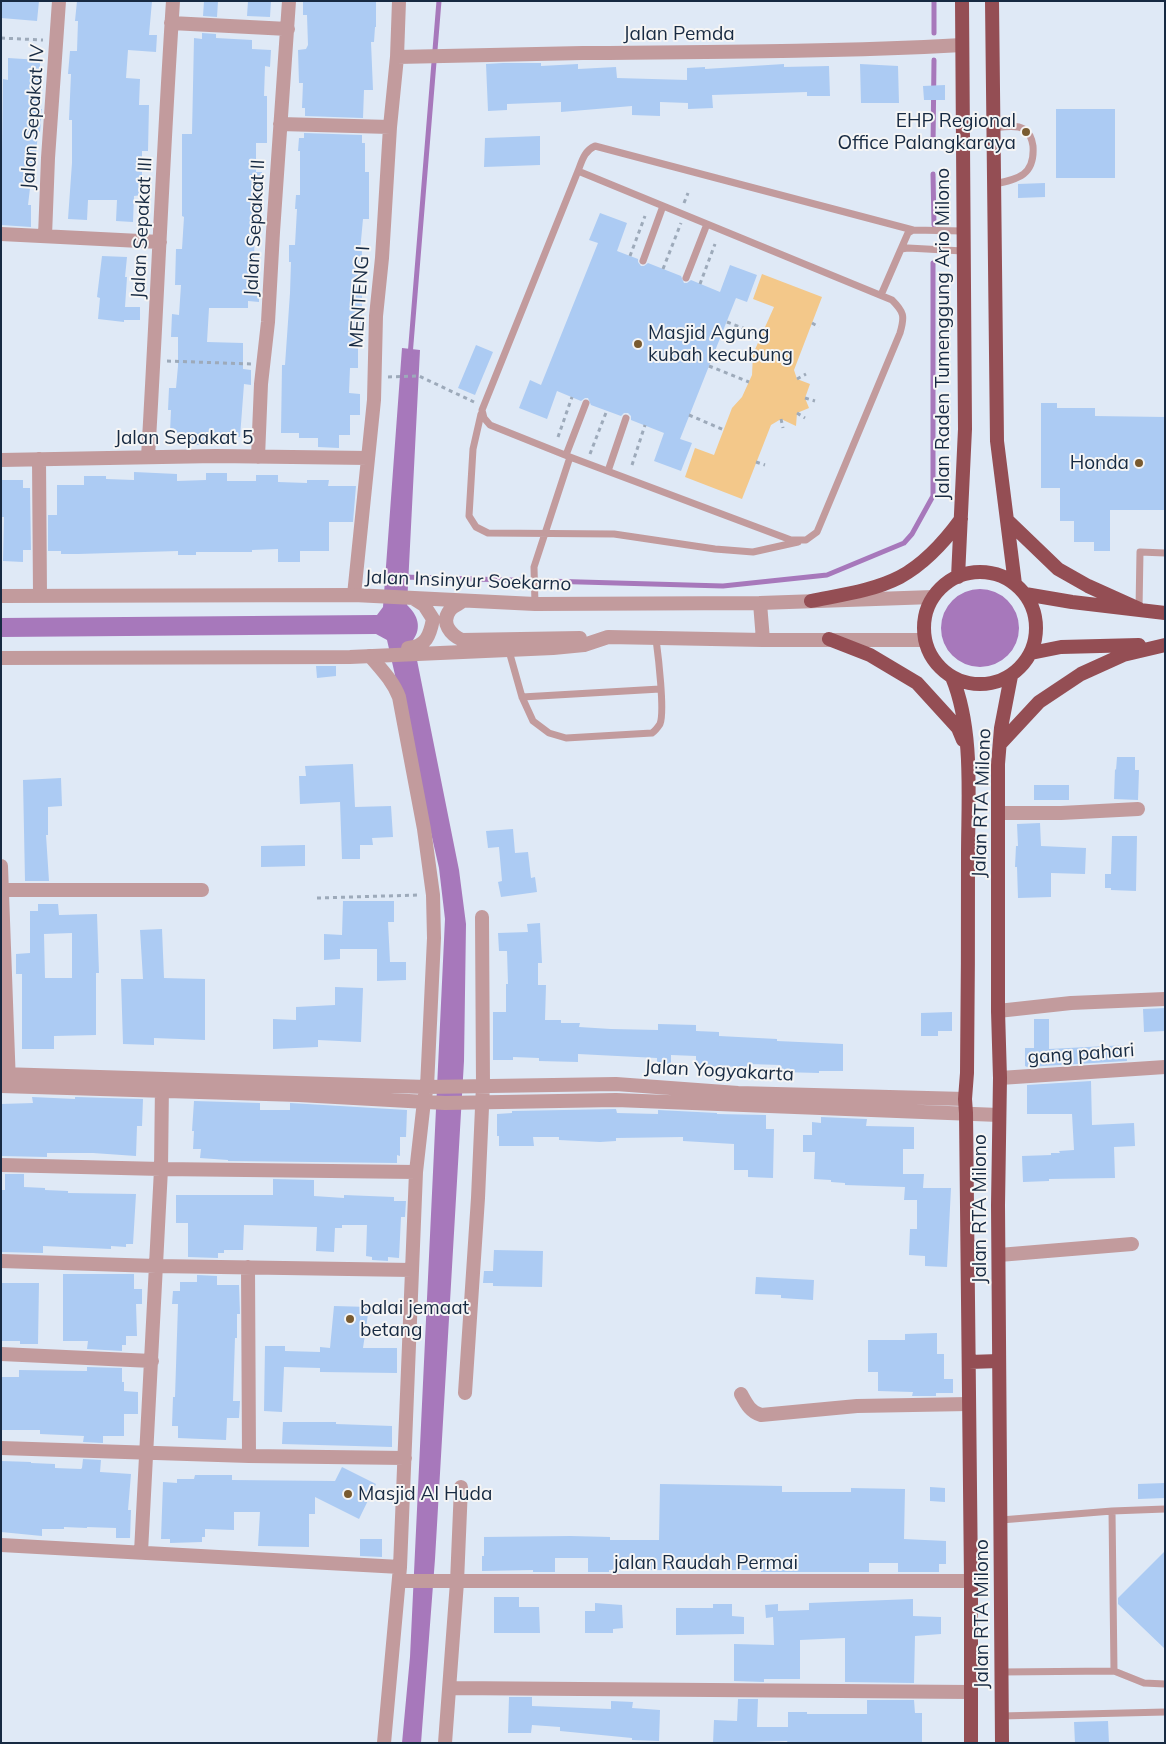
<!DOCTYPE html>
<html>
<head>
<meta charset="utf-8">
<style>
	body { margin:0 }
	#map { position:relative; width:1166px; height:1744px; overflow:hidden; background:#dfe9f6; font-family:Mulish,sans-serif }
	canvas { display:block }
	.frame { position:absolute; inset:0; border:2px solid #172a42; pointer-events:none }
</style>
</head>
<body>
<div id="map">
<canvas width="1166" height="1744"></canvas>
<div class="frame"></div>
</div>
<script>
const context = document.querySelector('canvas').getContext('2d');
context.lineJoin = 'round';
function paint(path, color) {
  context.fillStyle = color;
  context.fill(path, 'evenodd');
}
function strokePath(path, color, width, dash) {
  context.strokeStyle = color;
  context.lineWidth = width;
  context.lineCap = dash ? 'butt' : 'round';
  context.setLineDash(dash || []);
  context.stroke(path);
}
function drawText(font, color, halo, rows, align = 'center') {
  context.font = font + ' Mulish,sans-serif';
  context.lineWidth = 4;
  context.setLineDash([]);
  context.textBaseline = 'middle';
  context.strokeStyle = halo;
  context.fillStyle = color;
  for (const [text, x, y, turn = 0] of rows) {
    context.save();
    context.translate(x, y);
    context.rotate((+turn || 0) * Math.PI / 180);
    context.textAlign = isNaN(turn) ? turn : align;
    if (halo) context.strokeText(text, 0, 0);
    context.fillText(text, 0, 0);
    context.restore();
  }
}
paint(new Path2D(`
	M762,274L822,297L794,370L797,379L810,384L805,398L809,408L797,413L796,426L781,419L771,425L742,499L685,477L695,448L714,455L732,408L742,397L752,375L753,354L774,307L753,299Z`), '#f3c88a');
paint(new Path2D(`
	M402,348L420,350L407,605C418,615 422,628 413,640L459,870L466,924L464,1061L435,1559L421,1743H402L410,1657L445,919L439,868L387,640L376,634L1,637V618L377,615L383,607Z
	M941 628a39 39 0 1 1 78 0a39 39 0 1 1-78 0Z`), '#a778bb');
strokePath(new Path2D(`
	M934,33V1
	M933,147L934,60
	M933,174L934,225
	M410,356L439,1
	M403,577L723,586L827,575L904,543L912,534L933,496V263`), '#a778bb', 5);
paint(new Path2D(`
	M1,1H39L37,21L1,18Z
	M77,1H152L149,35H157L156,52L128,50L126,78L140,79L139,105H149L148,151H142V195L134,196L133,222L116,221L117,200H88L87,220L68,219L72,163V120H69L71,74H68L70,51H77L78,21H75Z
	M204,1H218L217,17L203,16Z
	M248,1H271L270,17L247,16Z
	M303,1H376V27H375L374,42H371L373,90H364L363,118L305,116V108H302L303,83H299L298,50L306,49L308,45L307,15H303Z
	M202,33L216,34V38L252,40V49L271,50L270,67L265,66L264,96H267V143H256V172H262L261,213H257V224H255L254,260H250V289H259V302L248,301V308H209L207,342L243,343V369L251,370V385L244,384L240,437L225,436L224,444L205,443V445H188L189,433L170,432L171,410H168L169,388H176L178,366V337H171L172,314L179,315L181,285H175L176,249H182L184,217L182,216V134H192L194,38L202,39Z
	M8,58L40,60V109H42L40,132H38L36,155H34L28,205H31V227L1,225L3,79L8,80Z
	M503,63H541V66L578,64V69L616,67L617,78L687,80V68L705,67V69L784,64V67L829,66L830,96H807V92L712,95L713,108L688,109V103L660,102V116L632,115V106L561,112V102L507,104V110L488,111L486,64Z
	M860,64L898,66L899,103H861Z
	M945,85V100H924L923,86Z
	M1056,109H1115V178H1056Z
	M304,133L362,135V143H365V172H369V219H363L360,251H362L361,273H362V326H358V368H350L349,393L360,394V415H350V435H339V448L318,447V438H299V433H281L282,365H285L290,293L291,262H289V245H295L297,209H295L296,195H300V151H298L299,138H304Z
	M540,136V165L484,167L485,138Z
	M1045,183V197L1018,198V184Z
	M600,213L627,223L617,251L638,259V262L641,266H644L648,263L681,276L684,283H687L691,280L720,292L730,265L757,275L747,302L736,298L680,439L692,443L681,471L654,461L664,433L631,420V416L628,413H624L621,416L591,405L588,398H585L581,401L557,391L547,419L519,408L530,380L541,385L598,243L589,240Z
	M102,256L127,257L125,277H127L125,307H140V320H124V322L98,319L100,298L97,297Z
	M476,345L493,352L475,395L458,388Z
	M1041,403H1057V408H1095V416L1165,417V510H1110V551H1094V542H1074V521H1060V488H1041Z
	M134,472L177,474V481L206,480V473H227V481H256V475H278V482L307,483V480H329L328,486H356L353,522H329V551H300V562H278V549L252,550V552H196V555H178V551L78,554H61V551H48V515H57V485H84V476H106V479L134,480Z
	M1,480H23V488H30L31,550H23V562L3,561L4,517H1Z
	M316,666H336V676L317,678Z
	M1117,757H1135V770H1139L1138,800L1114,799L1115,769L1116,770Z
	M353,764L355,807L391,806L393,837L372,838L373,845H360V859H342L340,802L300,804L299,776H306L305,766Z
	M61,778L62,806L48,807V835H46L49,881H25L23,780Z
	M1034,785H1069V800H1034Z
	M1040,823L1041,846L1086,848L1085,874L1051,873V897L1018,898L1017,867H1015L1016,846H1018L1017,824Z
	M513,829L515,853L528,852L531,878L535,877L537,892L501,897L498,882L502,881L499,847L488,848L486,831Z
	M1112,836H1137L1136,891L1111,890V888H1105V874H1111Z
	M305,845V866L261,867V846Z
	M343,901H394V922H388L390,962H406V980L377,981V949H340V959L324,960V934L342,935Z
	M38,904H58L59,915L97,914L99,973H96V1035L54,1036V1049H22V974H16V954L30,953V911H38ZM72,933V978H45L44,934Z
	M540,923L542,963H538V985H546L545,1020H561V1023H580L579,1027L611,1029L658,1030V1024L696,1025V1031L719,1032V1036L777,1039V1041L843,1044V1071H819V1073L780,1072V1065L749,1064V1067L696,1066V1056L671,1055V1067H657V1058L578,1054V1062L539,1061V1058L513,1057V1060H493V1012H506V984H508L507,951H499L498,933L528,932L527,924Z
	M162,929L164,978L205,979V1040L154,1038V1045L123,1044L121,979H143L140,930Z
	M335,987L363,988L361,1042L318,1040V1047L273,1049V1019L296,1020V1007L335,1005Z
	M1165,1008V1031L1144,1032L1143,1009Z
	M952,1012V1031H938V1036H921V1013Z
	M1034,1019H1049V1049L1126,1045L1127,1061L1027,1067L1025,1066V1048H1034Z
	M1091,1081L1092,1125L1134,1123L1135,1146L1114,1147L1115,1178L1049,1179V1181L1023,1182L1022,1156L1051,1155V1153H1060L1059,1151L1074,1150L1072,1114H1027V1085Z
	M32,1097L75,1099V1097L143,1099L142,1126H137L136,1156L93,1153H47V1157L1,1156V1104L33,1103Z
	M194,1101L260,1103V1110H290V1103L407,1110L406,1137H400V1156L397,1155V1163L228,1161V1160L200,1158L201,1149H193L194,1131H192Z
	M616,1109L617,1113L658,1114V1110L717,1113V1114L766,1115V1129H774L773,1178L748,1177V1170H734V1144L683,1141V1137L616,1138V1141L600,1142L559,1140V1137H533L534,1146H499V1136H497V1114L512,1113V1111Z
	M821,1117L867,1119L866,1126L914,1127V1149H903V1174H924L923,1188H951L947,1267L925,1266V1256L909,1255L910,1229H917V1200H904L905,1187L845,1185V1183L831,1182V1180L814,1179L815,1152H803V1135H812V1122L821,1123Z
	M5,1174H24V1187L45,1188V1190L68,1191V1193L136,1194L133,1244H126V1247L111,1246V1249L43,1246V1253L1,1252V1190H5Z
	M273,1179L314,1180V1196L344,1198V1195L394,1197V1201H406L405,1217H401L399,1258L388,1257V1261L372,1260V1257L366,1256L367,1225H342V1228H335L334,1252L316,1251L317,1227L244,1225L243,1250H224V1253H218V1258L188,1257V1223H176V1195H273Z
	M494,1250L543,1251L542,1287L493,1286V1283H483L484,1271H493Z
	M63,1274H134V1289H142V1304H136L137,1336H126V1345H122V1351L87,1349L88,1341H63Z
	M197,1275L217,1276V1285H239L240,1314H237V1338H235L233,1401H240L239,1418H227L226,1440L178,1438V1426H172L173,1397H175L178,1304H172L173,1291H180V1282H197Z
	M756,1277L814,1280L813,1300L781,1298V1295L755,1294Z
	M1,1283H39L38,1344H20V1341H2Z
	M334,1306L369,1307L363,1348H397V1373L320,1372V1368L284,1367L282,1412L264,1411L265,1346H285V1351L320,1352V1347L330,1348Z
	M937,1333V1354H944V1379H953V1393H936V1396H912L913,1392L878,1391V1372H868V1340H905V1334Z
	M87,1367L122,1368V1382H124V1391L138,1392V1414H124V1436H103V1443L83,1442L84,1436L40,1434V1430H1V1377H19V1370L87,1371Z
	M283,1422H336V1424L392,1426V1447L282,1444Z
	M83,1459L101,1460L100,1472L131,1474L128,1510H131L130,1538H116V1528L87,1527V1528L64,1527V1529H42V1536L1,1532V1461L31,1462V1463L55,1464V1468L81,1469L82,1468Z
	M342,1467L376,1484L359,1519L315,1497V1514H309V1547L258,1546L260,1512H234V1530L205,1529V1537H202V1542L170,1543V1539H161L163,1482L177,1483V1479H194L195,1475H232V1480L335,1481Z
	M1165,1483V1498L1138,1499V1484Z
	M660,1484L782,1486V1492H851V1488L905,1489L904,1539L946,1541V1564H939V1572H898V1563H869V1572H761V1570H609V1572H588V1558H555V1572H533V1570L482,1571V1556H484V1537L570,1536L610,1537V1540H659Z
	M930,1487L945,1488V1502L930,1501Z
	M360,1539H382V1557L360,1556Z
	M1165,1551V1649L1118,1604V1598Z
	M494,1597H519V1607H539L540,1633H494Z
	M913,1599V1616L941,1617V1634L915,1636L914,1683L845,1682V1638L800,1640V1679H764V1682L734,1681V1644L774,1645L773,1617L766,1618L765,1605L778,1604V1611L809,1610V1603Z
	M595,1603L622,1605L623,1628L613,1629V1633H585V1611H595Z
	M713,1604H732V1616L744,1617V1634L676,1635V1608H713Z
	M509,1697H532V1706L611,1709V1701L633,1702L632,1708L660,1710L659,1741L632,1740V1738L560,1731V1727L532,1725L531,1733H508Z
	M738,1699H758L757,1727H788V1712H807V1714H867V1700H914L915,1713H922V1743H788L787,1741L713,1743L714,1720L737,1721Z
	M1108,1721L1109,1743H1075L1074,1722Z`), '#accbf3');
strokePath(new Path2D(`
	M1,38L43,40
	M684,203L688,193
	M630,256L645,216
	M663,269L681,223
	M700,284L715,244
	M727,322L761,335
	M812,323L819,327
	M167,361L251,364
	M709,366L749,382
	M388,377L419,376L474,402
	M797,379L806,374
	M805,398L815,401
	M797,413L805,418
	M689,415L724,430
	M781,419L783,428
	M558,437L572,397
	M590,454L607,410
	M756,462L765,465
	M632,465L645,425
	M317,898L419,895`), '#9daaba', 3, [4, 4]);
strokePath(new Path2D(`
	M993,128C1002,127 1016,124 1024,129C1030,133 1032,139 1033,146C1035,175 1019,179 994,184
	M578,171C582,161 584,151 595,146L913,230
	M901,249L908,233L913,230L963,231
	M643,261L663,206
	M686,278L707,224
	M881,295L901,249L908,248L963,251
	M481,414L473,449L469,516L476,527L488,533L614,534L715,549L753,552L798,542
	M566,455L586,403
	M608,471L626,418
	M535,604L534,567L570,457L490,425L484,418L482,410L578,171L892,300C904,312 905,316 900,333L817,532L806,540H791L570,457
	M1139,609L1140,552L1165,553
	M509,651L522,697L533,721L549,733L566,738L652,733C655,731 658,727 660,724C665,712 658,654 656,639
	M522,697L660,689
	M1112,1511L1114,1671
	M1001,1520L1112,1511L1165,1509
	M1001,1672L1114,1671L1144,1683L1165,1684
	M1001,1716L1165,1712`), '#c29b9d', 7);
strokePath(new Path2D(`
	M171,23L288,29
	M397,57C459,56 521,54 583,53C709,52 836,52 962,45
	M280,124L390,127
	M1,234L160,242
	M45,236L48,158L59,1
	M148,457C157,305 163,153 173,1
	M258,457L261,384L268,322L273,232L289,1
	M39,459L40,595
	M1,460L216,456L368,458
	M354,595L374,400L376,316L382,258L390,127L397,57L399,1
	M370,656C381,669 393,681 399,697L424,829L433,895L434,938L427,1087L424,1101L416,1172L400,1567L384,1743
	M998,813H1061L1138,809
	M1,866L9,1084
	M1,890H202
	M998,1011L1071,1003L1165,999
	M1,1074L427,1087L616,1084L738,1093L965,1099
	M1000,1078L1165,1067
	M1,1086L299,1095L445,1103L616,1100L999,1115
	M1,1165L161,1169L416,1172
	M999,1255L1132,1244
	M1,1261L156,1266L412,1270
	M248,1267L249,1456
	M1,1354L152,1361
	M465,1393L478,1198L483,1085L482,917
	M741,1394C746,1403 750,1412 761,1415L857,1406L969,1404
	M1,1448L249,1456L405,1458
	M1,1545L400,1567
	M141,1552L161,1169L162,1084
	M399,1581H971
	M450,1688L971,1692
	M445,1743L457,1582L461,1487`), '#c29b9d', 14);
strokePath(new Path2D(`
	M1,596L354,595L535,604L760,603L933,597
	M463,601C459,604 453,606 450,610C440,623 451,635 462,640L580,638
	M760,603L763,640
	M408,648C426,647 430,635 433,619L424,605L413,598
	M1,658L350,657L553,648L584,645L608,637L763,640H925`), '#c29b9d', 14);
strokePath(new Path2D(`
	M992,1L997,441L1015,584
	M1007,520L1058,569L1088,586L1139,609
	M924 628a56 56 0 1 1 112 0a56 56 0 1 1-112 0Z
	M958,577L965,429L962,1
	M1025,594L1072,602L1165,613
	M811,601C840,595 873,591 900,577C924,564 945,541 961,519
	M829,639L870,655L917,683L958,728L963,740
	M1031,653L1061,647L1139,645
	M952,677C974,730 968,799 968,855C968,928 968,1000 967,1073L965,1099L966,1113L971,1581V1743
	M1000,744L1039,702L1081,674L1123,655L1165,645
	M969,1362L999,1361
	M1002,1743L998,1205L1000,1078L998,1011V764L1001,728L1011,676`), '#944e54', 14);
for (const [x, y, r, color] of [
	[1026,132,5,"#795b30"],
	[638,344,5,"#795b30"],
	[1139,463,5,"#795b30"],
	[350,1319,5,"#795b30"],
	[348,1494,5,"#795b30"]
]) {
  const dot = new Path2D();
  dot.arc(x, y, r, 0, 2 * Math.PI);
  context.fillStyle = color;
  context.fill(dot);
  strokePath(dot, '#f5f5f5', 2);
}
drawText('19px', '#172a42', '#f5f5f5', [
	["Jalan Pemda",679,34],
	["Jalan Sepakat IV",33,117,-86],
	["Jalan Sepakat III",142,228,-87],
	["Jalan Sepakat II",255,228,-87],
	["MENTENG I",360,297,-86],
	["Jalan Raden Tumenggung Ario Milono",943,334,-90],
	["Jalan Sepakat 5",184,438],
	["Jalan Insinyur Soekarno",468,581,2],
	["Jalan RTA Milono",982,803,-88],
	["gang pahari",1081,1054,-4],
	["Jalan Yogyakarta",719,1071,3],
	["Jalan RTA Milono",980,1209,-90],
	["jalan Raudah Permai",706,1563],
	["Jalan RTA Milono",982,1614,-90]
]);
drawText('19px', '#172a42', '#f5f5f5', [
	["EHP Regional",1016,121,"right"],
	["Office Palangkaraya",1016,143,"right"],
	["Masjid Agung",648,333],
	["kubah kecubung",648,355],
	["Honda",1129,463,"right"],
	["balai jemaat",360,1308],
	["betang",360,1330],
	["Masjid Al Huda",358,1494]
], 'left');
</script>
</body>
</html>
